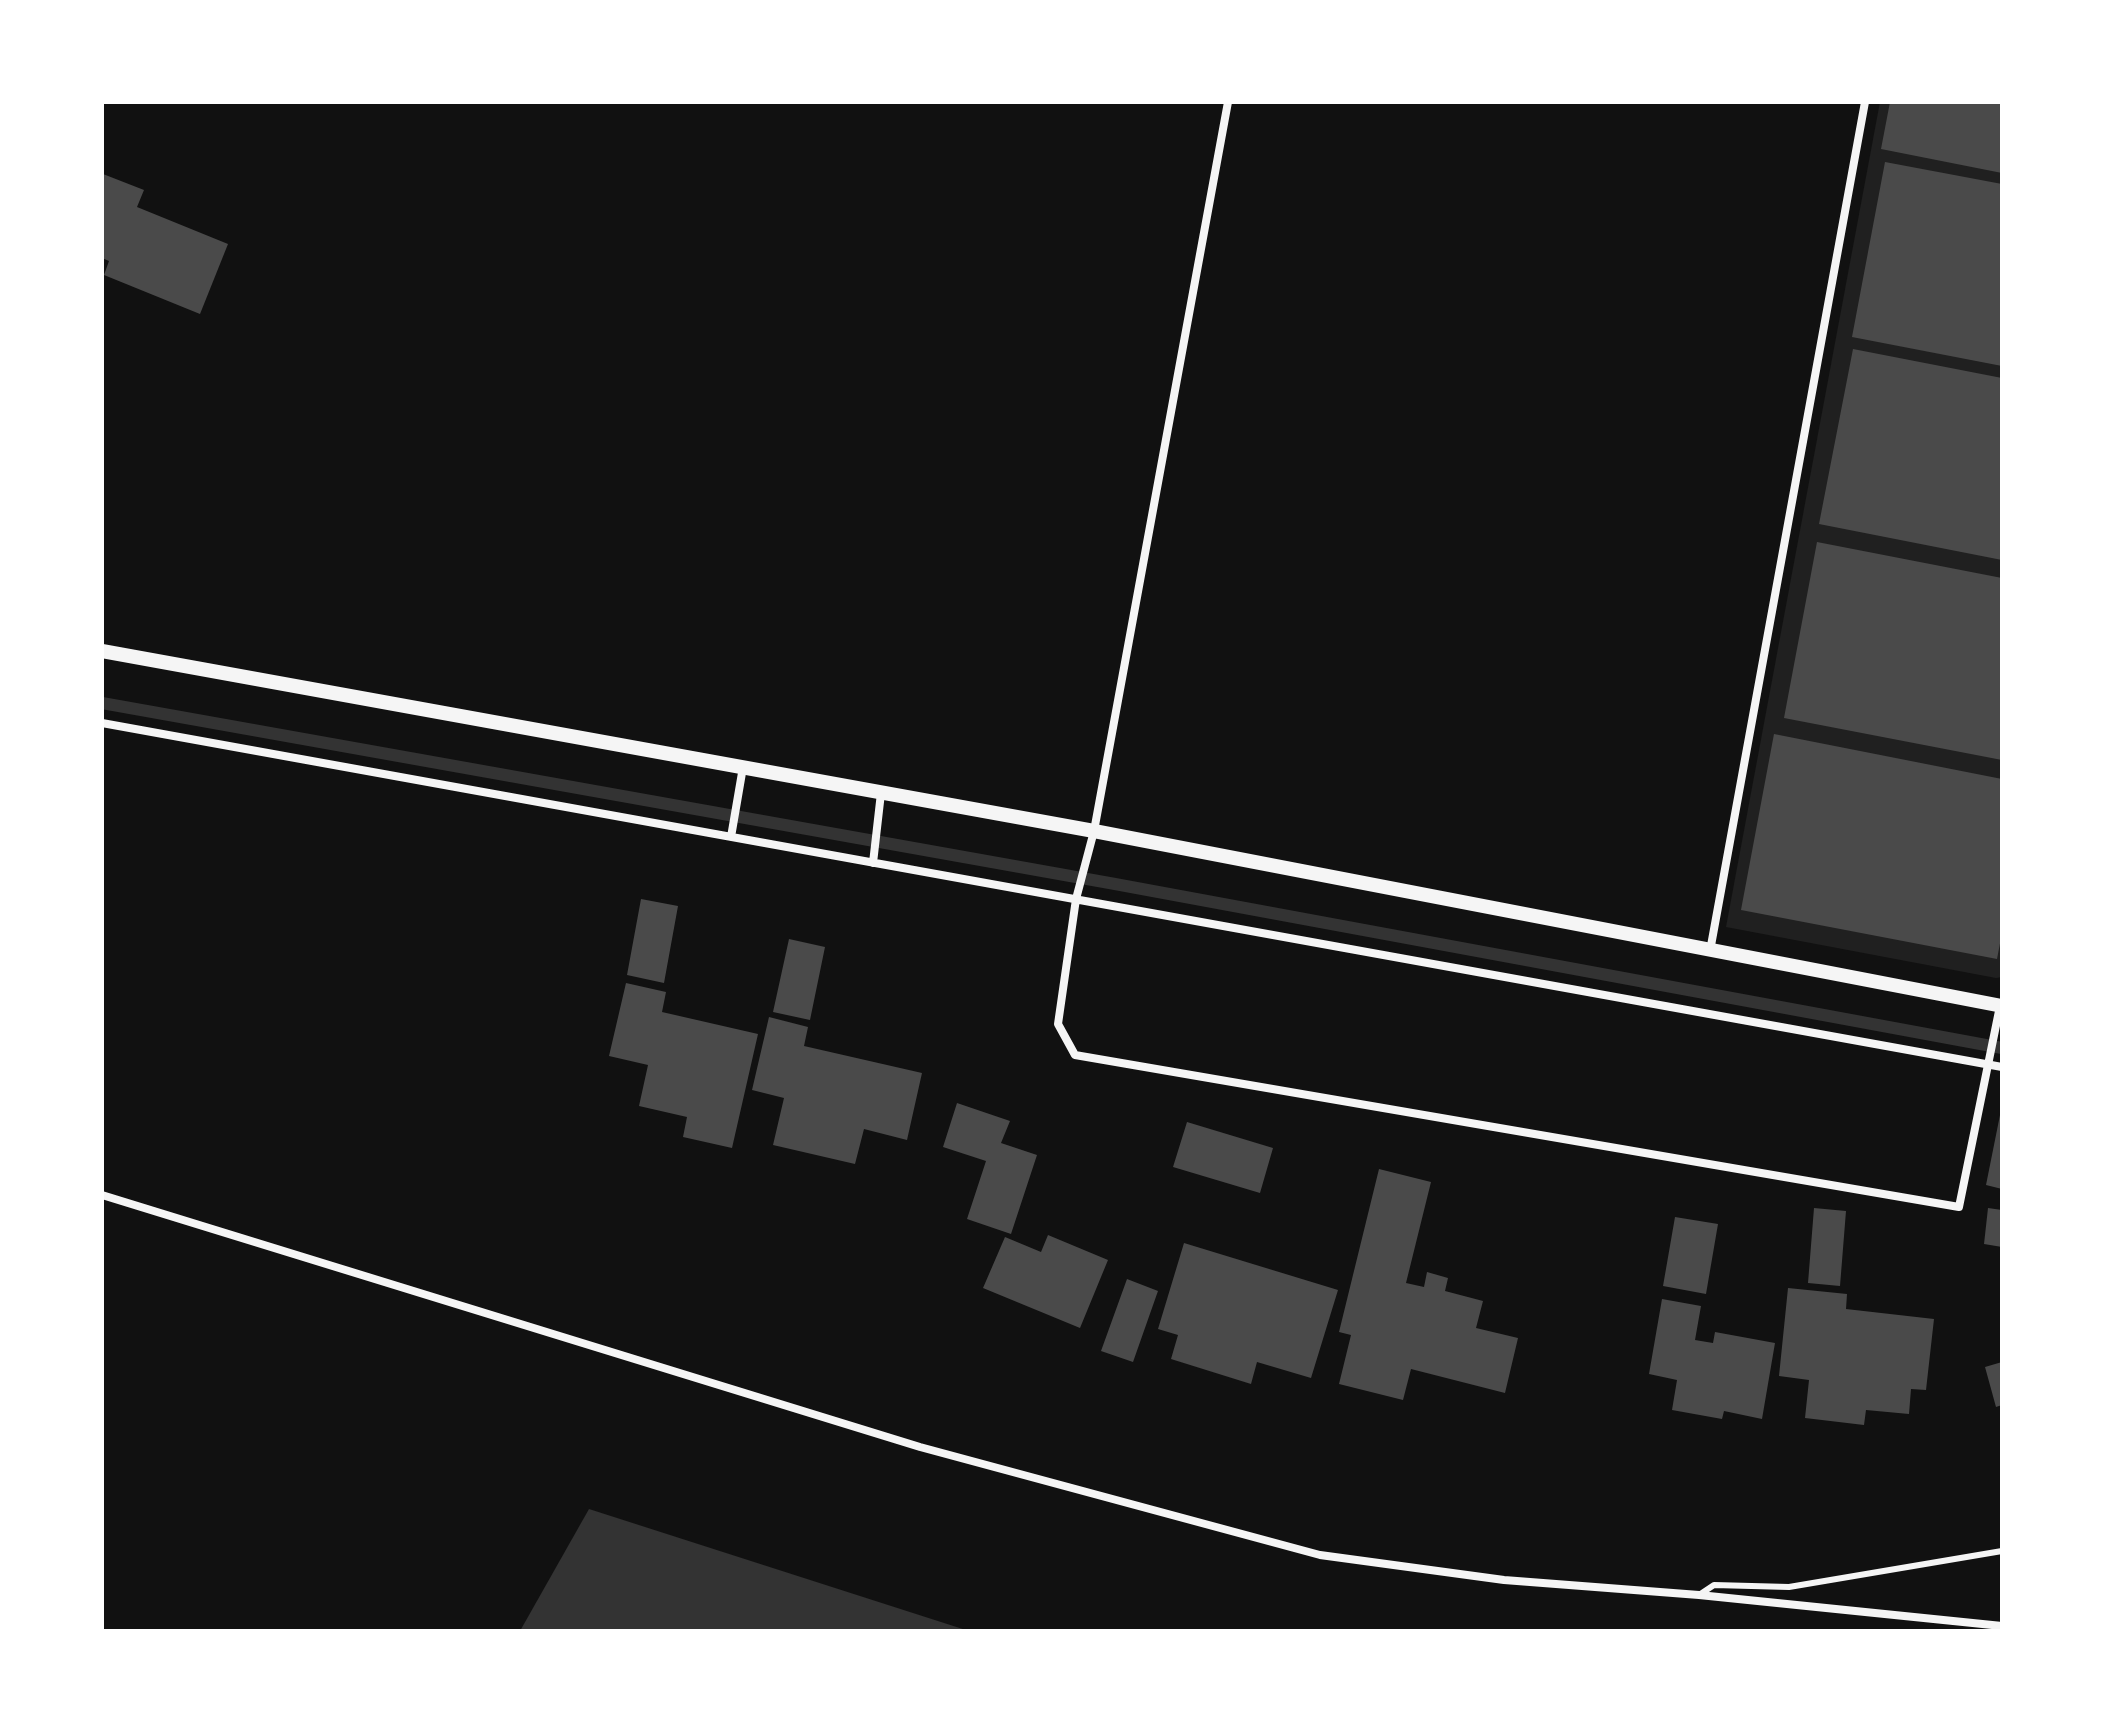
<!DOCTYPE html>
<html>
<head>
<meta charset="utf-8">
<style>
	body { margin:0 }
	#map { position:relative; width:2104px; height:1733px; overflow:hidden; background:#111; font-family:Roboto,sans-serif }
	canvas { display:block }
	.frame { position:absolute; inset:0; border:104px solid #fff; pointer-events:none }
</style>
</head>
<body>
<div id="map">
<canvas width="2104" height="1733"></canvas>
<div class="frame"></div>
</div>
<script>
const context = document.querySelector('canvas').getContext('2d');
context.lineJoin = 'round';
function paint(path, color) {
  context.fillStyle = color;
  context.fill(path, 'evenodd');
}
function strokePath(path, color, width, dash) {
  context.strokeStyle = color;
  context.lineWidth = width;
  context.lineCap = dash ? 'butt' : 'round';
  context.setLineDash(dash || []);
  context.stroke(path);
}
paint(new Path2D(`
	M1880,102H2002V977L1996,978L1726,927Z`), '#202020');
paint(new Path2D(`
	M589,1509L969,1631H520Z`), '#333');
strokePath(new Path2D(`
	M102,703L1115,884L2002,1048`), '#333', 12);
paint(new Path2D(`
	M1890,102H2002V173L1881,149Z
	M1885,162L2002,184V366L1852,337Z
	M103,174L144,190L137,207L228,244L200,314L104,275L109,261L102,258Z
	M1853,349L2002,378V560L1819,524Z
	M1817,542L2002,578V760L1784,718Z
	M1774,734L2002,779V933L1997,959L1741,910Z
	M641,899L678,906L664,983L627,975Z
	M789,939L825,947L810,1020L773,1012Z
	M626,983L666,992L662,1012L758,1034L732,1148L683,1137L687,1117L639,1106L648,1065L609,1056Z
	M769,1017L808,1027L804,1046L922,1073L907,1140L864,1129L855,1164L773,1145L784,1098L752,1090Z
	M957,1103L1010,1121L1001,1143L1037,1155L1011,1234L967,1219L986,1161L943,1147Z
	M2001,1110H2002V1189L1986,1185Z
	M1187,1122L1273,1148L1260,1193L1173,1167Z
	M1379,1169L1431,1182L1406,1283L1424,1287L1427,1272L1448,1278L1445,1291L1483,1301L1476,1328L1518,1338L1505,1393L1411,1369L1403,1400L1339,1384L1351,1335L1339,1332Z
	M1814,1208L1846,1211L1840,1286L1808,1283Z
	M1988,1208L2002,1210V1247L1984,1244Z
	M1675,1217L1718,1224L1706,1294L1663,1286Z
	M1048,1235L1108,1260L1080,1328L983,1288L1005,1237L1041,1252Z
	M1184,1243L1338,1290L1311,1378L1257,1362L1251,1384L1171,1359L1178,1335L1158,1329Z
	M1127,1279L1158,1291L1133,1362L1101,1351Z
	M1788,1288L1847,1294L1846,1309L1934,1319L1926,1390L1911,1389L1909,1414L1866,1410L1864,1425L1805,1418L1809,1380L1779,1376Z
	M1662,1299L1701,1306L1695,1340L1713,1343L1715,1332L1775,1343L1762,1419L1724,1411L1722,1419L1672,1410L1677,1380L1649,1374Z
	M2002,1362V1405L1996,1407L1985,1367Z`), '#4a4a4a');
strokePath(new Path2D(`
	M1699,1595L1714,1585L1789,1587L2002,1551`), '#f5f5f5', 6);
strokePath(new Path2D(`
	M1228,102L1094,831L1076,899L1058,1024L1075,1055L1959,1207L2000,1006
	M102,723L2002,1067
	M731,837L743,767
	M873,863L881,793
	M1710,951L1865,102
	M102,1195L920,1447L1320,1555L1504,1580L1699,1595L2002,1626`), '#f5f5f5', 8);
strokePath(new Path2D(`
	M102,651L1094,831L2002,1006`), '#f5f5f5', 14);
</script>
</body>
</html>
